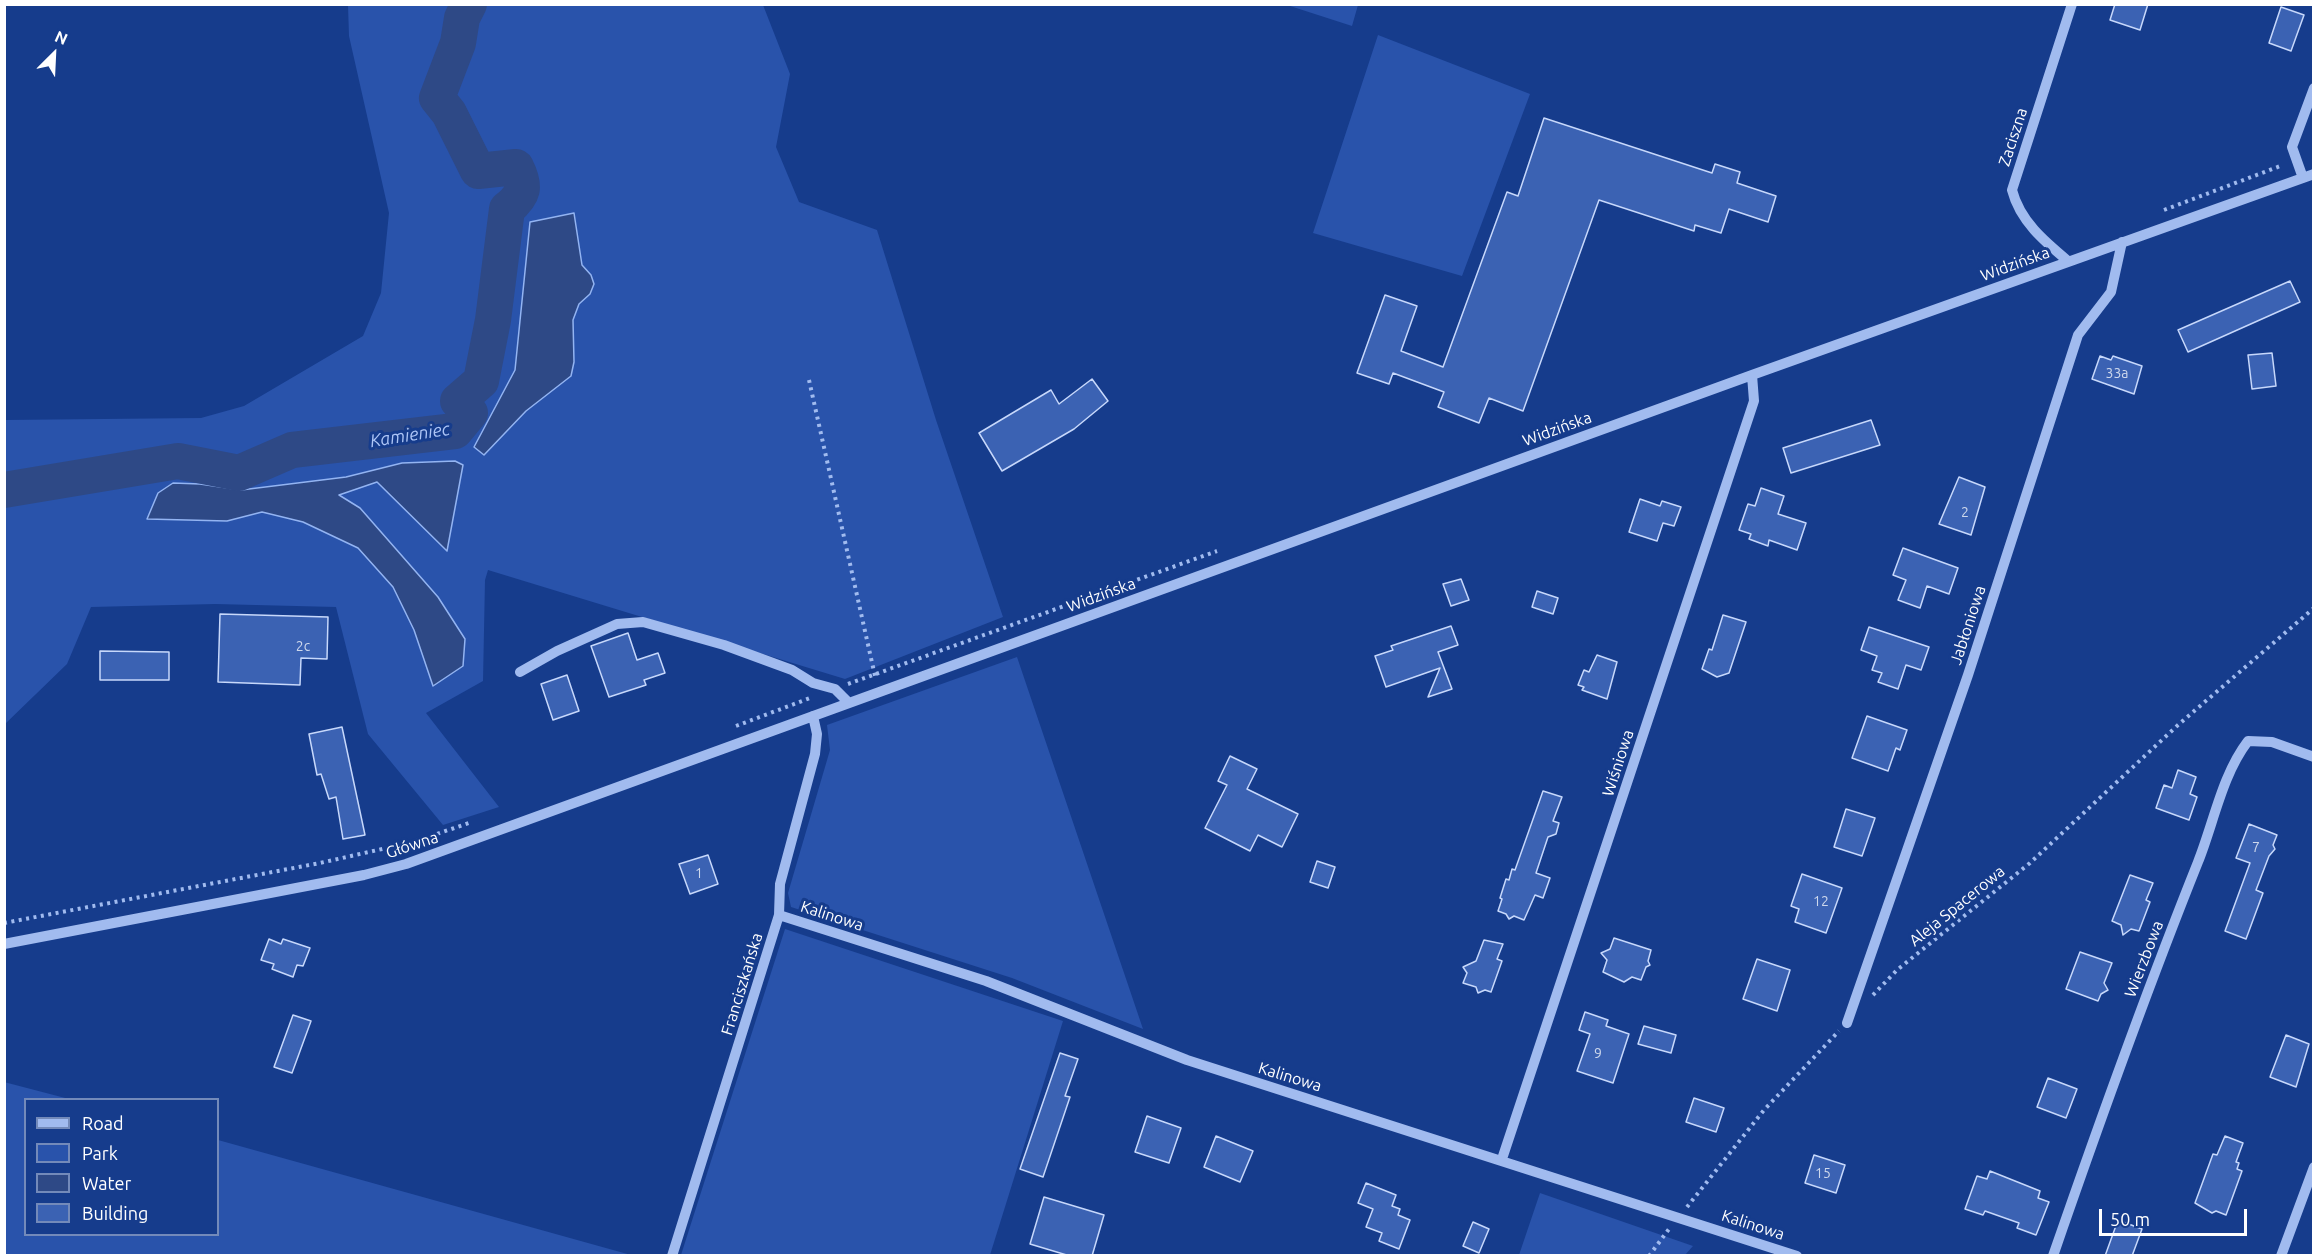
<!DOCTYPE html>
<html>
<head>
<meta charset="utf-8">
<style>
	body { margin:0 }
	#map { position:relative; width:2318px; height:1260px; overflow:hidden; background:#163c8c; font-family:Ubuntu,sans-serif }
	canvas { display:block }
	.frame { position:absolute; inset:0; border:6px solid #fff; pointer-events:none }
	.legend { position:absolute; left:24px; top:1098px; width:195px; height:138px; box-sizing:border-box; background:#163c8c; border:2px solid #738aba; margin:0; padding:8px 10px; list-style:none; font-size:18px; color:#fff }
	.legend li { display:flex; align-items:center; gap:12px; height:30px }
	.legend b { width:30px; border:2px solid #738aba }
	.north { position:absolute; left:24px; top:24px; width:60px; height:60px; -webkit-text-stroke:4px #163c8c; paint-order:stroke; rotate:24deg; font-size:16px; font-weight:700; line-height:24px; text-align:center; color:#fff }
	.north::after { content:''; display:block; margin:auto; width:21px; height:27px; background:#fff; clip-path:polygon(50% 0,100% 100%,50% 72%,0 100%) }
	.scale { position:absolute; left:2099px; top:1209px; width:148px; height:27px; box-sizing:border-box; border:3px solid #fff; border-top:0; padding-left:8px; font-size:18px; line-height:21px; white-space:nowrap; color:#fff; -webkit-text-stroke:4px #163c8c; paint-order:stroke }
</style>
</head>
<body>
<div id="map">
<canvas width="2318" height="1260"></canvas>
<div class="frame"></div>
<ul class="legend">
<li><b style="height:8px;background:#a1bbef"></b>Road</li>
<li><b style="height:16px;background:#2953ab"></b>Park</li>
<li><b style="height:16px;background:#2e4986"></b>Water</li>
<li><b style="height:16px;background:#3b62b3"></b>Building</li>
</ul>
<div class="north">N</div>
<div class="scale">50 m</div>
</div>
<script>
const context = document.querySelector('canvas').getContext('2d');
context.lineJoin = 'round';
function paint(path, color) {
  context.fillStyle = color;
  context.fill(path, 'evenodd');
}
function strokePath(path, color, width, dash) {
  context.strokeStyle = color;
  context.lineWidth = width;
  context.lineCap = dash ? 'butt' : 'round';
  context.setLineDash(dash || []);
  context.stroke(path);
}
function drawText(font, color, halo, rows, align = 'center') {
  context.font = font + ' Ubuntu,sans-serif';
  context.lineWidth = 6;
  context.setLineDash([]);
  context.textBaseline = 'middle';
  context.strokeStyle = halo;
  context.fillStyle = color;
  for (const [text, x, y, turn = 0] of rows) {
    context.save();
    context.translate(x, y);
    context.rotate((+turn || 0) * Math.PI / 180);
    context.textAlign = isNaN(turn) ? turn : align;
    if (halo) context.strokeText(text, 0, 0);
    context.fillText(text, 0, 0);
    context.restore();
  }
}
paint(new Path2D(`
	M348,5H763L790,74L776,147L799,202L877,230L936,420L1003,617L845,679L488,570L485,580L483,681L426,713L499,807L443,825L368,734L336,607L215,604L91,607L67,664L5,724V420L201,418L244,406L363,336L381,293L389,213L349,36Z
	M1287,5L1358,4V5L1352,26Z
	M1378,35L1530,94L1462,276L1313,233Z
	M1017,657L1143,1029L1012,978L791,907L788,893L830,750L827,725Z
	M785,929L1063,1021L990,1255H681Z
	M4,1082L69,1099L26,1100V1234H218V1140L631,1255H5Z
	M1540,1193L1693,1246L1685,1255H1519Z`), '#2953ab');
const water = new Path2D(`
	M574,213L582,265L591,275L594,284L590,294L579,304L573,320L574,362L571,376L526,411L484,455L474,447L515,370L530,222Z
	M455,461L463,465L447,551L377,482L339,495L360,508L438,597L465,639L463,666L433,686L414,630L393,587L358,548L303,522L262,512L227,521L147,519L158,493L173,483L200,484L241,490L346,477L402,463Z`);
paint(water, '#2e4986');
strokePath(water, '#93b4f2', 1.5);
strokePath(new Path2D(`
	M4,490L178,461L239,473L292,450L455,431L470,413L458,401L481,381L493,320L507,209C524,195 526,187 516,167L478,171L449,113L437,98L458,43L462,18L469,4`), '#2e4986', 36);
const building = new Path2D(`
	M2115,4H2148L2140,30L2110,20Z
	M2281,7L2304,15L2291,51L2269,43Z
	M1544,118L1712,173L1715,164L1740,172L1737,183L1776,196L1768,222L1729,209L1721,233L1695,225L1694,231L1599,200L1523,411L1489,398L1479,423L1438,407L1444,392L1393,373L1389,384L1357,373L1385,295L1417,306L1401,351L1443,367L1507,192L1518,196Z
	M2290,281L2300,302L2188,352L2178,330Z
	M2272,353L2276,386L2252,389L2248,355Z
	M2100,356L2111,360L2113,356L2142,366L2134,394L2092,379Z
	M1092,379L1108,401L1074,429L1002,471L979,433L1051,390L1059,404Z
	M1871,420L1880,445L1791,473L1783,448Z
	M1959,477L1985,487L1971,535L1939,524Z
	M1761,488L1784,496L1778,514L1806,523L1797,550L1769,540L1768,546L1749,539L1751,534L1739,530L1748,504L1755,506Z
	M1640,499L1660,506L1662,501L1681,507L1674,526L1663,523L1657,541L1629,532Z
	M1903,548L1958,568L1949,594L1927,586L1920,608L1898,600L1906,580L1893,575Z
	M1461,579L1469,600L1451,606L1443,584Z
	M1537,591L1558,598L1553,614L1532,607Z
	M220,614L328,617L327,659L301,658L300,685L218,682Z
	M1723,615L1746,622L1729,673L1717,677L1702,669L1709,649L1712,650Z
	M1451,626L1458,645L1438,652L1452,689L1428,697L1440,668L1386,687L1375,656L1393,650L1391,646Z
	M1869,627L1929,647L1921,670L1906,665L1898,689L1878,682L1882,673L1872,670L1877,656L1861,650Z
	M628,633L637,660L658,653L665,673L644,680L646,685L609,697L591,646Z
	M100,651L169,652V680H100Z
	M1597,655L1617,662L1607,699L1582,690L1584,687L1578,685L1584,670L1589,672Z
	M567,675L579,711L553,720L541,684Z
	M1867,716L1907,730L1900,750L1896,748L1888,771L1852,758Z
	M342,727L365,835L343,839L336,797L329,799L321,774L317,775L309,734Z
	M1230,756L1257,769L1247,789L1298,814L1282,847L1258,835L1250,851L1205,828L1227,785L1218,781Z
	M2178,770L2196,777L2190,794L2197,797L2189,820L2156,808L2164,785L2172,788Z
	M1543,791L1562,797L1553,821L1559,823L1556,834L1548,837L1536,873L1550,878L1543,898L1535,895L1524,920L1514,916L1509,919L1506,914L1498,911L1502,899L1500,898L1506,879L1509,880L1512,869L1515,870Z
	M1846,809L1875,818L1862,856L1834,847Z
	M2249,824L2277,835L2273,845L2275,849L2269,856L2256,890L2263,893L2246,939L2225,931L2250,863L2236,858Z
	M708,855L718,884L690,894L679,864Z
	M1317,861L1335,867L1328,888L1310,882Z
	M1802,874L1842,888L1826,933L1795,922L1799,909L1791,906Z
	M2130,875L2153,883L2146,900L2150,902L2139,931L2131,929L2123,935L2121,925L2112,921Z
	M1614,938L1651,950L1648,961L1650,965L1646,967L1641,980L1632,977L1624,982L1603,972L1607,960L1601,953L1610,949Z
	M269,939L281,944L283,939L310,948L303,966L297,965L293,977L272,969L274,964L261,960Z
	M1484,940L1503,944L1497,959L1502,961L1491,992L1485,990L1478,993L1476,987L1463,983L1467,973L1463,967L1476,961Z
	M2080,952L2112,963L2104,983L2108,990L2101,994L2098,1001L2066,989Z
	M1757,959L1790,970L1777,1011L1743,999Z
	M1585,1012L1608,1020L1606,1026L1629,1034L1613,1083L1577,1071L1590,1034L1579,1030Z
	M293,1015L311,1021L292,1073L274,1067Z
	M1644,1026L1676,1035L1671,1053L1638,1044Z
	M2286,1035L2309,1044L2296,1087L2270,1077Z
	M1060,1053L1078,1059L1065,1096L1070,1097L1043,1177L1020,1169Z
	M2048,1078L2077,1089L2066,1118L2037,1107Z
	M1694,1098L1724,1108L1716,1132L1686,1122Z
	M1147,1116L1181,1128L1169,1163L1135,1152Z
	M1216,1136L1253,1151L1240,1182L1204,1167Z
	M2225,1136L2243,1143L2236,1162L2239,1163L2237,1169L2242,1171L2226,1215L2216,1211L2212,1213L2195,1203L2213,1154L2217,1155Z
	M1814,1155L1845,1165L1836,1193L1805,1183Z
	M1990,1171L2040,1191L2038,1198L2049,1202L2036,1235L2017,1228L2019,1223L1985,1211L1983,1215L1965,1209L1977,1176L1987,1179Z
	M1366,1183L1396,1195L1392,1206L1400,1209L1398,1215L1410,1220L1399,1249L1379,1241L1382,1233L1366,1227L1373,1209L1358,1203Z
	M1044,1197L1104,1215L1092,1256H1070L1030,1244Z
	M2118,1220L2142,1229L2132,1256H2105Z
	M1473,1222L1489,1229L1479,1253L1463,1246Z`);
paint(building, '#3b62b3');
strokePath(building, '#c7d8fb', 1.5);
strokePath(new Path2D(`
	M2164,210L2283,165
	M809,380L875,676
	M848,684L1217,551
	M736,726L810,698
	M4,923L320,863L413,842L472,822
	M1873,995L1897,970L2030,863L2178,725L2314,608
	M1687,1207L1764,1110L1839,1031
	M1649,1256L1669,1229`), '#a1bbef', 4, [3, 4.5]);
strokePath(new Path2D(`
	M2303,178L2292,147L2314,88
	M2068,261C2044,241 2020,221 2012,190L2072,4
	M520,672L557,651L617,624L643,622L724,645L792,670L813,683L835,689L849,703
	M779,915L986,981L1187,1060L1797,1256
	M4,944L364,875L406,864L1752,375L2314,174
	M1847,1023L1968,675L2078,335L2111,292L2122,242
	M1502,1159L1754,401L1752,375
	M672,1256L779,915L780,884L815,754L817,734L813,716
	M2053,1256C2099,1123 2146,992 2198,862C2214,822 2222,775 2248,741L2272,742L2314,757
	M2281,1256L2314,1167`), '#a1bbef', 10);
drawText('14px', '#ced8ec', null, [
	["33a",2117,373],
	["2",1965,512],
	["2c",303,646],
	["7",2256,847],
	["1",699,873],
	["12",1821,901],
	["9",1598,1053],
	["15",1823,1173]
]);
drawText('16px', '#fff', '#163c8c', [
	["Zaciszna",2013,137,-72],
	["Widzińska",2015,264,-20],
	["Widzińska",1557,429,-20],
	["Widzińska",1101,595,-20],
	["Jabłoniowa",1968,625,-72],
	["Wiśniowa",1618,763,-72],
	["Główna",412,845,-18],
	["Aleja Spacerowa",1957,906,-39],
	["Kalinowa",832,916,18],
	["Wierzbowa",2144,959,-69],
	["Franciszkańska",742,984,-73],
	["Kalinowa",1290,1077,17],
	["Kalinowa",1753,1225,18]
]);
drawText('italic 18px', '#adc5f6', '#163c8c', [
	["Kamieniec",410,435,-9]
]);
</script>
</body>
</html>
